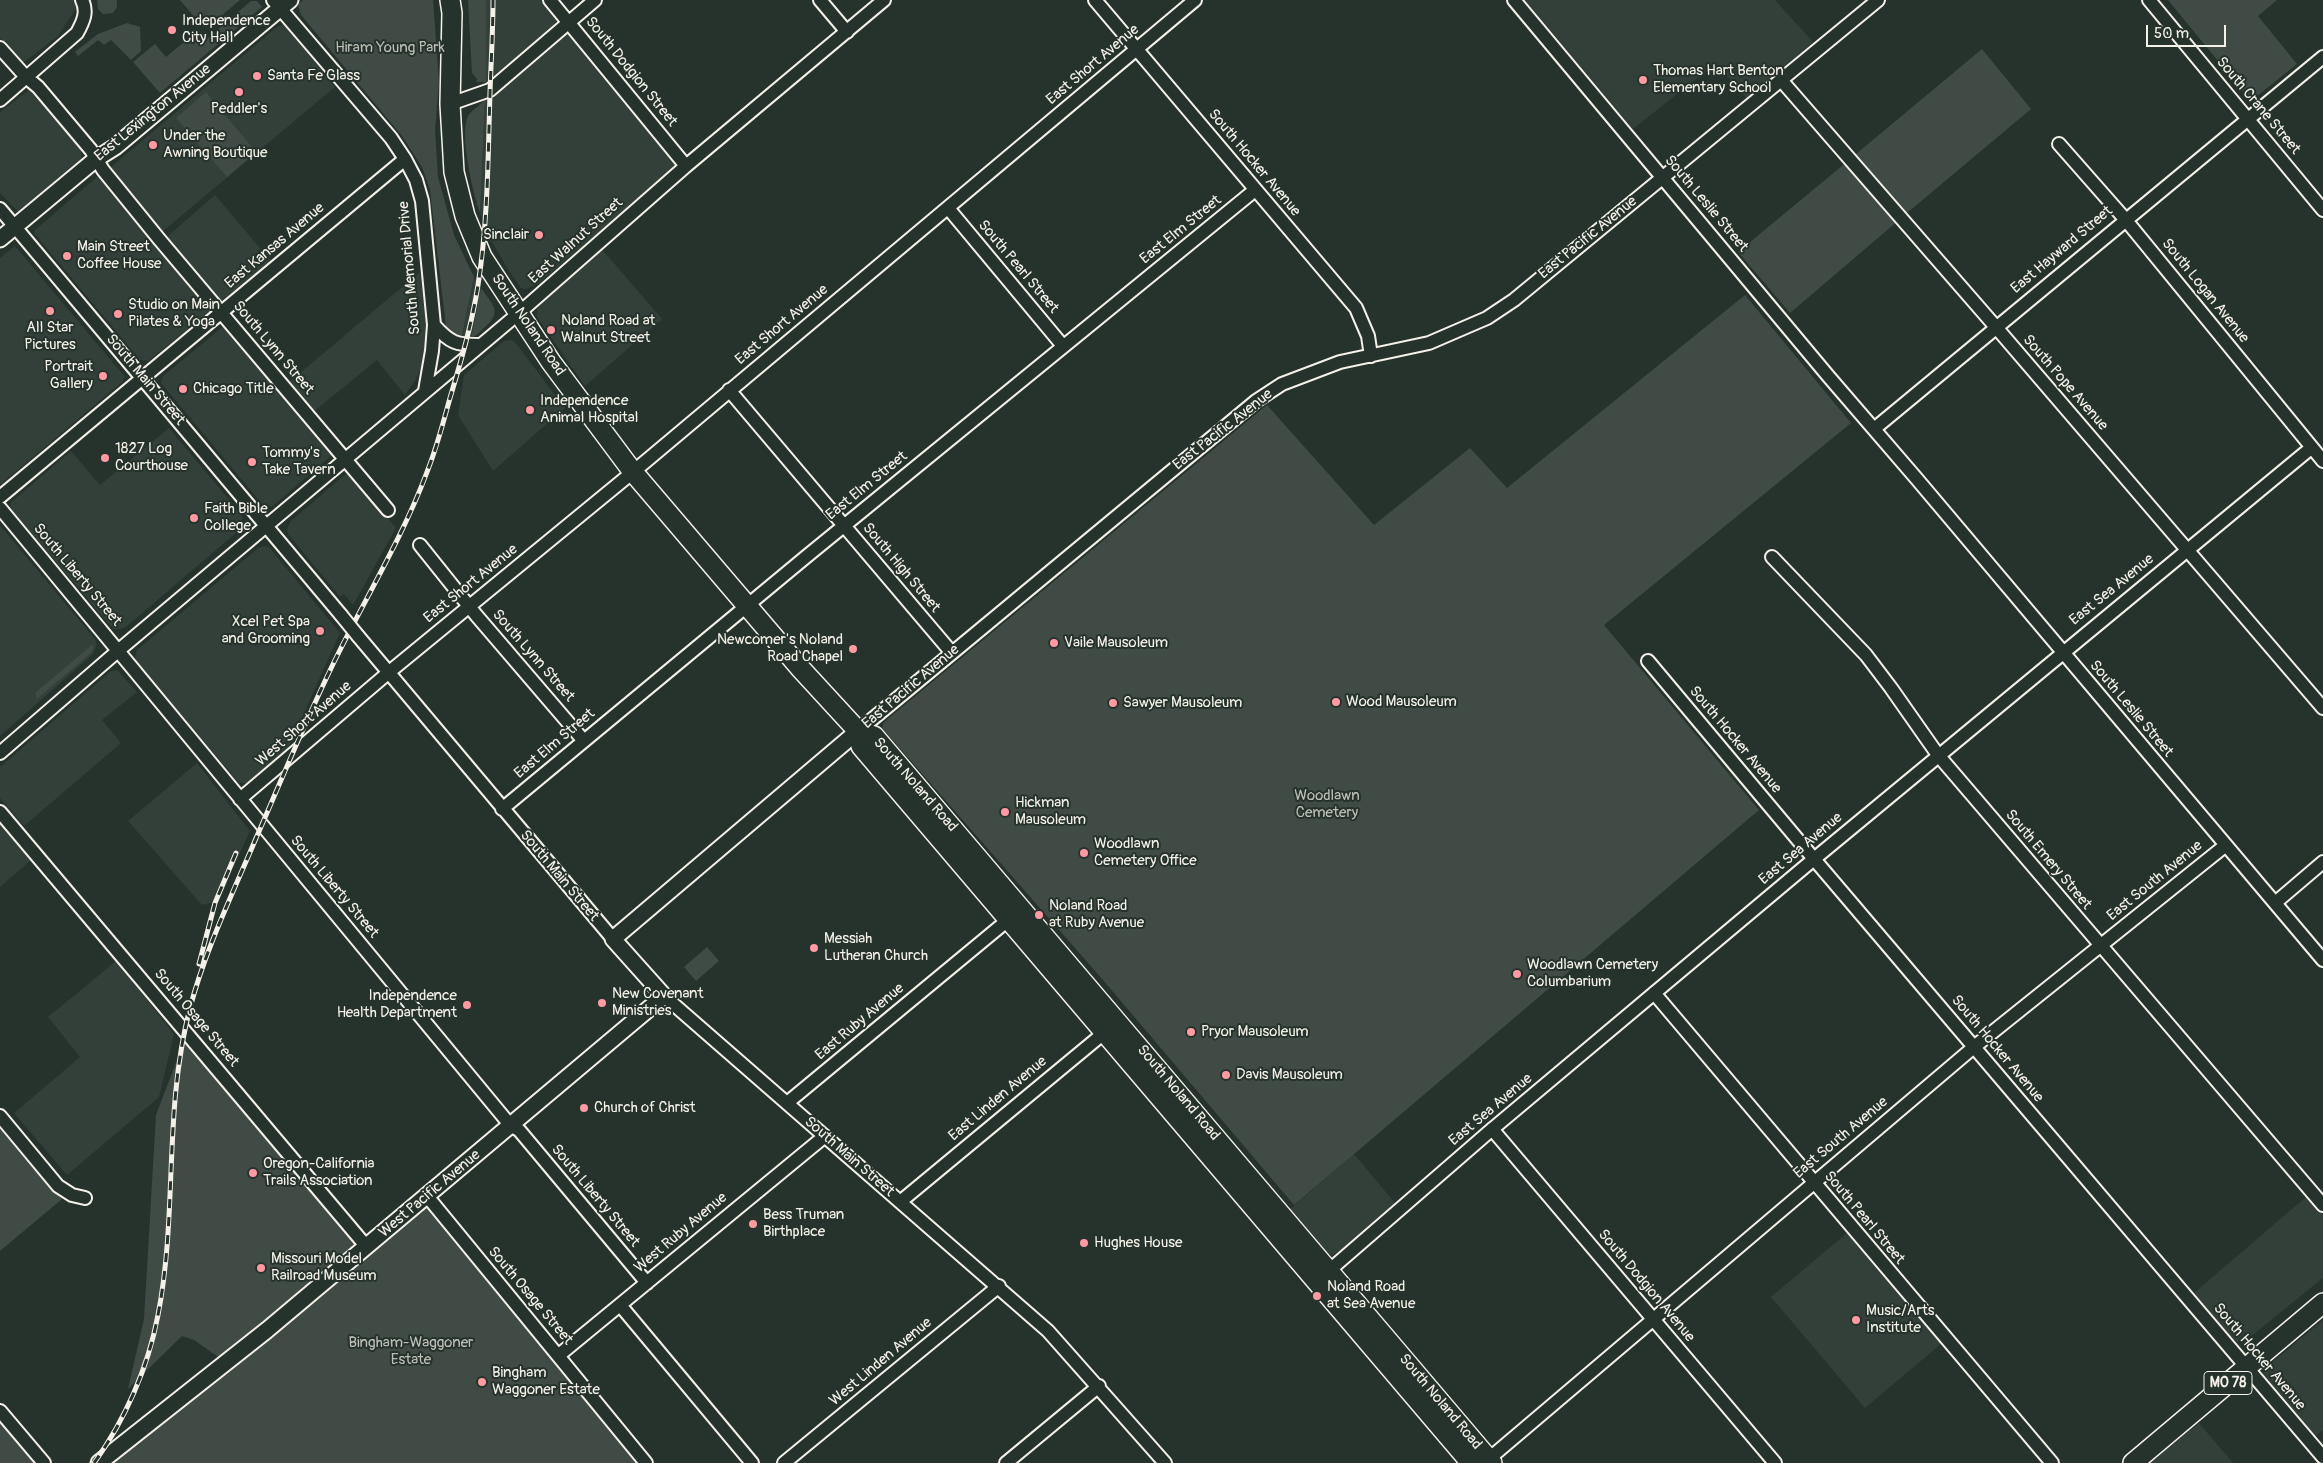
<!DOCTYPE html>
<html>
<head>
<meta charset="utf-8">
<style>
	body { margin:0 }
	#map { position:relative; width:2323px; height:1463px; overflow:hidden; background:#26332d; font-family:Pangolin,sans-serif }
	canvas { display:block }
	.scale { position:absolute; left:2146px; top:25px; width:80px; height:22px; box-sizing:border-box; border:2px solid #f4f1e8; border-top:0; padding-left:6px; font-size:15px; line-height:18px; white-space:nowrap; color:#f4f1e8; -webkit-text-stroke:4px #26332d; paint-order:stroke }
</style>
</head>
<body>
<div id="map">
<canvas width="2323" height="1463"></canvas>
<div class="scale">50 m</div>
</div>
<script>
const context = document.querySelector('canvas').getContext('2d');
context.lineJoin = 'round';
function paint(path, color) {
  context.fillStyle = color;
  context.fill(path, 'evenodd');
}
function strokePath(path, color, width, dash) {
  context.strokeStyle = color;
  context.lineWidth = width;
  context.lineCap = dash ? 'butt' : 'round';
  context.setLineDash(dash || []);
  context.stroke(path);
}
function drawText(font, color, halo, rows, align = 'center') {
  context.font = font + ' Pangolin,sans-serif';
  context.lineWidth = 4;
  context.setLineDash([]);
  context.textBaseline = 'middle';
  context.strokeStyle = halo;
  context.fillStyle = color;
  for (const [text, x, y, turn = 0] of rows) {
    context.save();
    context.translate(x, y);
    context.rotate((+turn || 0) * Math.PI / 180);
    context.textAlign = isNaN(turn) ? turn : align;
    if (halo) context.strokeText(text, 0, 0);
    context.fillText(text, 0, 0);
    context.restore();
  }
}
paint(new Path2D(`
	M0,0H76L77,7L58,36L23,63L0,38Z
	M486,0H543L556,15V21L552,29L486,82Z
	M1525,0H1775L1813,42L1746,98L1716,63L1633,129Z
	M285,25L335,87L162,232L110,170L111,167L278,26Z
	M568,32L572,34L624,101L673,159L676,164L673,169L539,283L526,289L521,288L509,271L487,233L480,213L485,100Z
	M29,90L80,149L82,159L19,213L0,193V112Z
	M98,176L211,310L148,361L140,360L34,233L35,230Z
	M215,195L271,261L221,301L168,238L169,235Z
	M15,246L125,377L122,382L0,485V258Z
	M600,247L662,319L585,386L537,317V309Z
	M420,272L426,317L427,343L423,364L415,381L405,395L377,360L312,413L288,383Z
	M474,277L481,288L471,338H462Z
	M225,325L333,454L272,507L262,504L161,383L163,376Z
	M512,340L515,342L565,408L493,471L458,415L464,375L504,341Z
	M169,428L242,515L243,527L126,627L120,629H113L11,509L10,503L71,451L100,485Z
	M349,471L396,528L353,605L344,594L340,597L288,534L287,529L291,521Z
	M0,525L95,639L97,645L92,655L0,736Z
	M264,546L269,547L340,633L287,751L248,783H239L136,662L135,657L137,650L258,548Z
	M117,670L137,692L102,720L121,743L24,826L0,798V767L111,671Z
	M197,763L250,831L218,901L202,905L128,821Z
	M0,824L31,860L0,887Z
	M116,961L174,1034L159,1097L67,1175L14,1113L80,1057L48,1017Z
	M1354,1154L1395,1203L1342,1249L1332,1255L1328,1254L1289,1210Z
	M2307,1196L2323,1214V1278L2244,1342H2237L2230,1337L2194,1293Z
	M1848,1232L1942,1343L1865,1408L1771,1297Z
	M2323,1320V1430L2314,1437L2264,1377L2263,1370Z
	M2199,1423L2233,1463H2149Z`), '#333f39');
paint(new Path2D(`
	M97,0H117V7L113,13L103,14L98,9Z
	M180,0H240L208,27L202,26Z
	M303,0H433L439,82L435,130L438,177L454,235L474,277L461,341L449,334L446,327L430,190L422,167L402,136L301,15L298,5Z
	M468,0H486V82H476L477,79L472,73Z
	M2168,0H2277L2258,16L2297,64L2251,101Z
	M251,1H257L262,7L160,93L133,62L155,44L166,57L195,33L203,42Z
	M127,23L140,27L141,51L131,60L111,40L104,45L98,40L78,56L75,52L98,34Z
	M1982,49L2031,109L1907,213L1856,154Z
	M206,92L256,152L227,177L176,118Z
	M485,100L480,213C473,194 459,133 468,116C472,110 480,105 485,100Z
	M1848,161L1899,220L1790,313L1738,252Z
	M481,288C493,305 503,312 484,328C480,332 476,336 471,338Z
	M1745,295L1851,423L1604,625L1759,810L1294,1205L1103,980L882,728L884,722L1267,405L1374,525L1470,448L1507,488Z
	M94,643L92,652L37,699L35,693Z
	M707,947L719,961L696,981L684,967Z
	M185,1030L366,1246L427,1196L645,1463H99L224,1361L194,1340L182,1336L128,1389L144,1319L156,1115L179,1055Z
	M0,1126L62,1199L0,1251Z
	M0,1411L44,1463H0Z`), '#414b45');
const minor = new Path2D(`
	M273,0L391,138L405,159L416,180L422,201L434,325L432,351L425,391
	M550,0L686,166
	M820,0L847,32
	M1095,0L1356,308L1368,336L1371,356
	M1514,0L1829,377L1916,478L2323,960
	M2149,0L2323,210
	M0,48L26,77L38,87L91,150L103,170L159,239L388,510
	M1781,80L1995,326L2323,708
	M0,100L77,33C83,22 88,12 82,0
	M450,104L490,90L595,0
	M2059,144L2125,219L2323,461
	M948,208L1063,346
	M0,209L341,615
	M434,325C450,343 456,345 480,345
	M729,390L952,653
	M1874,429L2323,57
	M0,497L405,159
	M0,508L511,1126L519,1130L647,1283
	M420,545L476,615L584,741
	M1772,557L1866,655L1891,688L1938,755L2323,1205
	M358,636L613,939
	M1648,661L1814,859L2323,1457
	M858,731L1256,401L1282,384L1340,362L1429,343L1487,318L1514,300L1878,0
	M0,753L119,650L519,313L686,166L884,0
	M240,799L388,673L633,472L1195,0
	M502,809L807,556L1255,190
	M0,812L366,1246
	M2275,903L2323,862
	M1654,993L2052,1463
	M664,996L1048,1331L1165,1463
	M787,1103L1014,915
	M0,1116L58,1186L72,1195L85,1198
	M1492,1129L1775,1463
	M427,1196L646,1463
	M900,1202L1110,1028
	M1324,1275L1490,1131L1814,859L2311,448
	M620,1305L752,1463
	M559,1355L825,1136
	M0,1411L44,1463
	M784,1463L999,1286
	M1006,1463L1099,1386
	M1484,1463L1974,1047L2226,845`);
const tertiary = new Path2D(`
	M0,239L96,159L115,147L290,0
	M99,1463L267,1330L664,996L613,939L858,731`);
const primary = new Path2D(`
	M450,0L452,13L450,104L454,172L465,216L482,257L551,362L633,472L801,669L858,731L874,736L1492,1463
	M858,731L861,746L1471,1463
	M2133,1463L2323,1303`);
strokePath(minor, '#f4f1e8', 16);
strokePath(tertiary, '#f4f1e8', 19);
strokePath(primary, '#f4f1e8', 22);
strokePath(minor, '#26332d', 12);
strokePath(tertiary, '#26332d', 15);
strokePath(primary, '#26332d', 19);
const rail = new Path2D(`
	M199,964L215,903L236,853
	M94,1463C125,1420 148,1368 158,1315C178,1213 163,1111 190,1008C205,951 231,897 254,843C282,779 308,714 339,652C369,592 404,534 427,472C437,447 443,423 450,398C461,361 472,324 478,285C488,222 488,156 490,93C491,62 493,31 493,0`);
strokePath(rail, '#f4f1e8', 5);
strokePath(rail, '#26332d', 3, [9]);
const minorBridge = new Path2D(`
	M341,615L358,636`);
strokePath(minorBridge, '#f4f1e8', 16, []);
strokePath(minorBridge, '#26332d', 12);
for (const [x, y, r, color] of [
	[172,30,5,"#ff9aa2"],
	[257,76,5,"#ff9aa2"],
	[1643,80,5,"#ff9aa2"],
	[239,92,5,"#ff9aa2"],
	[153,145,5,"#ff9aa2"],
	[539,235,5,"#ff9aa2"],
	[67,256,5,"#ff9aa2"],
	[50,311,5,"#ff9aa2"],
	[118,314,5,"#ff9aa2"],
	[551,330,5,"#ff9aa2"],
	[103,376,5,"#ff9aa2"],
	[183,389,5,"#ff9aa2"],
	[530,410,5,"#ff9aa2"],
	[105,458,5,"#ff9aa2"],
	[252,462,5,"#ff9aa2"],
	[194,518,5,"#ff9aa2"],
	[320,631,5,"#ff9aa2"],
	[1054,643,5,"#ff9aa2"],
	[853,649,5,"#ff9aa2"],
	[1336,702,5,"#ff9aa2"],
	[1113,703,5,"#ff9aa2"],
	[1005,812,5,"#ff9aa2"],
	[1084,853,5,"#ff9aa2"],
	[1039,915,5,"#ff9aa2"],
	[814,948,5,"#ff9aa2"],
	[1517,974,5,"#ff9aa2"],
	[602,1003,5,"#ff9aa2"],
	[467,1005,5,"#ff9aa2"],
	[1191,1032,5,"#ff9aa2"],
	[1226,1075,5,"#ff9aa2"],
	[584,1108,5,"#ff9aa2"],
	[253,1173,5,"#ff9aa2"],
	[753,1224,5,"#ff9aa2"],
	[1084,1243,5,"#ff9aa2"],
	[261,1268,5,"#ff9aa2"],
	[1317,1296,5,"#ff9aa2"],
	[1856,1320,5,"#ff9aa2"],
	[482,1382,5,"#ff9aa2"]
]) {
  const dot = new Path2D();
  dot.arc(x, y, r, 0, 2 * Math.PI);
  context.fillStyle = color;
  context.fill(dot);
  strokePath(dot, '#26332d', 2);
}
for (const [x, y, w] of [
	[2228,1383,48]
]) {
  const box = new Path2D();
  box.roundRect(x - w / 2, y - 11.5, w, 23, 4);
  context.fillStyle = '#26332d';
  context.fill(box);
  strokePath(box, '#f4f1e8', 1);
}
drawText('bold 14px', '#f4f1e8', null, [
	["MO 78",2228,1383]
]);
drawText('15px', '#f4f1e8', '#26332d', [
	["Independence",182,21],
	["City Hall",182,38],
	["Thomas Hart Benton",1653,71],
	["Elementary School",1653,88],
	["Santa Fe Glass",267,76],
	["Peddler's",239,109,"center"],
	["Under the",163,136],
	["Awning Boutique",163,153],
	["Sinclair",529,235,"right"],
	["Main Street",77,247],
	["Coffee House",77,264],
	["Studio on Main",128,305],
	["Pilates & Yoga",128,322],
	["Noland Road at",561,321],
	["Walnut Street",561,338],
	["All Star",50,328,"center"],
	["Pictures",50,345,"center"],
	["Portrait",93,367,"right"],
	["Gallery",93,384,"right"],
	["Chicago Title",193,389],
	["Independence",540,401],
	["Animal Hospital",540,418],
	["1827 Log",115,449],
	["Courthouse",115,466],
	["Tommy's",262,453],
	["Take Tavern",262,470],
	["Faith Bible",204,509],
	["College",204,526],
	["Xcel Pet Spa",310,622,"right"],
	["and Grooming",310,639,"right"],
	["Newcomer's Noland",843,640,"right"],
	["Road Chapel",843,657,"right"],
	["Vaile Mausoleum",1064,643],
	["Wood Mausoleum",1346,702],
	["Sawyer Mausoleum",1123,703],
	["Hickman",1015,803],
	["Mausoleum",1015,820],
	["Woodlawn",1094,844],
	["Cemetery Office",1094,861],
	["Noland Road",1049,906],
	["at Ruby Avenue",1049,923],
	["Messiah",824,939],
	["Lutheran Church",824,956],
	["Woodlawn Cemetery",1527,965],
	["Columbarium",1527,982],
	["New Covenant",612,994],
	["Ministries",612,1011],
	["Independence",457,996,"right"],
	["Health Department",457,1013,"right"],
	["Pryor Mausoleum",1201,1032],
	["Davis Mausoleum",1236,1075],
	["Church of Christ",594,1108],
	["Oregon-California",263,1164],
	["Trails Association",263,1181],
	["Bess Truman",763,1215],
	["Birthplace",763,1232],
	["Hughes House",1094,1243],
	["Missouri Model",271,1259],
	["Railroad Museum",271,1276],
	["Noland Road",1327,1287],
	["at Sea Avenue",1327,1304],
	["Music/Arts",1866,1311],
	["Institute",1866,1328],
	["Bingham",492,1373],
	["Waggoner Estate",492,1390]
], 'left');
drawText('15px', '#bebfb7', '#26332d', [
	["Hiram Young Park",390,48],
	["Woodlawn",1327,796],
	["Cemetery",1327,813],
	["Bingham-Waggoner",411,1343],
	["Estate",411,1360]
]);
drawText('15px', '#f4f1e8', '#26332d', [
	["East Short Avenue",1093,65,-40],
	["South Dodgion Street",631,72,51],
	["South Crane Street",2258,106,50],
	["East Lexington Avenue",153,113,-39],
	["South Hocker Avenue",1254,163,50],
	["South Leslie Street",1706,204,50],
	["East Elm Street",1181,230,-39],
	["East Pacific Avenue",1588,238,-39],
	["East Walnut Street",576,241,-42],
	["East Kansas Avenue",275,246,-40],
	["East Hayward Street",2062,250,-40],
	["South Pearl Street",1018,267,50],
	["South Memorial Drive",410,268,-95],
	["South Logan Avenue",2205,291,51],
	["South Noland Road",528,325,56],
	["East Short Avenue",782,325,-40],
	["South Lynn Street",273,348,50],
	["South Main Street",145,380,50],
	["South Pope Avenue",2065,383,49],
	["East Pacific Avenue",1223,430,-38],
	["East Elm Street",867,486,-39],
	["South High Street",901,568,50],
	["South Liberty Street",77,575,50],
	["East Short Avenue",471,584,-39],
	["East Sea Avenue",2112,590,-39],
	["South Lynn Street",533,656,49],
	["East Pacific Avenue",911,687,-40],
	["South Leslie Street",2131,709,50],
	["West Short Avenue",304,724,-41],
	["South Hocker Avenue",1735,740,50],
	["East Elm Street",555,744,-40],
	["South Noland Road",915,785,49],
	["East Sea Avenue",1801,849,-40],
	["South Emery Street",2048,860,50],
	["South Main Street",559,876,50],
	["East South Avenue",2155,881,-39],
	["South Liberty Street",334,887,50],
	["South Osage Street",196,1018,50],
	["East Ruby Avenue",860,1022,-40],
	["South Hocker Avenue",1997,1049,50],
	["South Noland Road",1178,1093,50],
	["East Linden Avenue",998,1099,-40],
	["East Sea Avenue",1491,1110,-40],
	["East South Avenue",1841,1138,-40],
	["South Main Street",849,1157,41],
	["West Pacific Avenue",430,1194,-40],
	["South Liberty Street",595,1196,50],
	["South Pearl Street",1864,1218,50],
	["West Ruby Avenue",681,1233,-40],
	["South Dodgion Avenue",1646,1286,50],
	["South Osage Street",530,1296,50],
	["South Hocker Avenue",2259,1357,50],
	["West Linden Avenue",881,1362,-40],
	["South Noland Road",1440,1402,50]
]);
</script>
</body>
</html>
